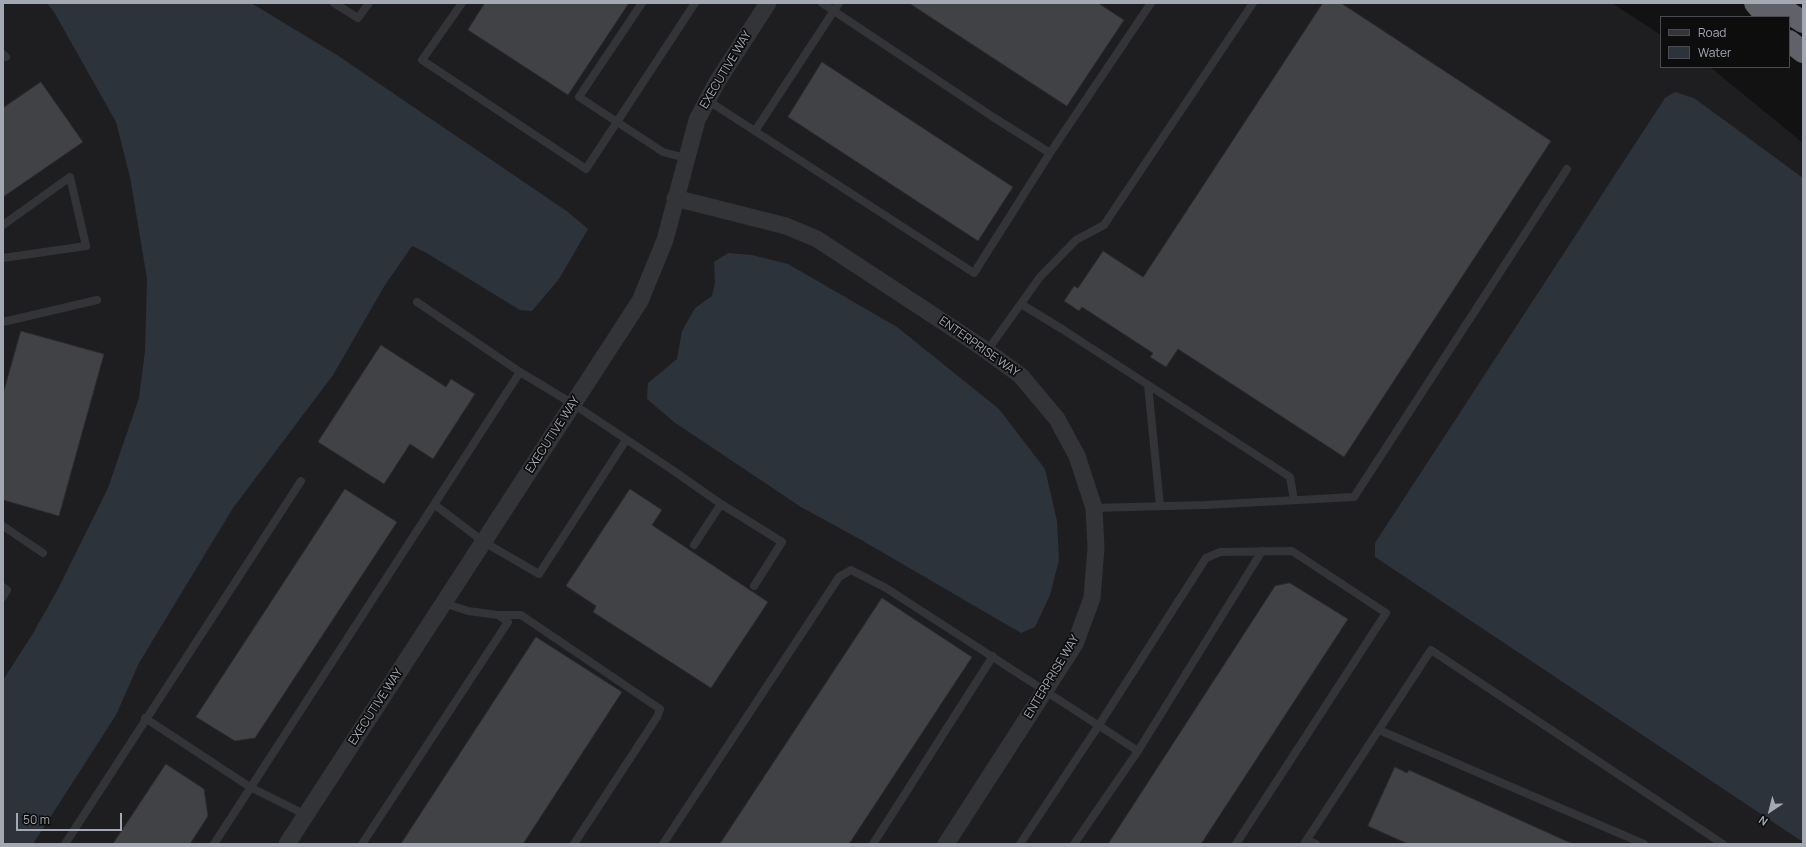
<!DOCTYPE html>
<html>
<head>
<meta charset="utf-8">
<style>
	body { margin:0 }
	#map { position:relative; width:1806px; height:847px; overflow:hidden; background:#121213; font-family:Manrope,sans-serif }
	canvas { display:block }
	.frame { position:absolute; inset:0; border:4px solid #a4a8b3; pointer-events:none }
	.legend { position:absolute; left:1660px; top:16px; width:130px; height:52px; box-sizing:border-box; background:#0d0d0e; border:1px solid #494b50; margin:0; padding:5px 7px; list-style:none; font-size:12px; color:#a4a8b3 }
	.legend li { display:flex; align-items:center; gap:8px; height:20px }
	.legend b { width:20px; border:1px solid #494b50 }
	.north { position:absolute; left:1750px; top:791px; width:40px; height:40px; -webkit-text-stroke:3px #0d0d0e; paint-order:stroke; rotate:215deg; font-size:11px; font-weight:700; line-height:16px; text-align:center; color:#a4a8b3 }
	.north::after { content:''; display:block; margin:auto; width:14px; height:18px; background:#a4a8b3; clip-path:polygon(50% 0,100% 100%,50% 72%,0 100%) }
	.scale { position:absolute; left:16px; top:813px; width:106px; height:18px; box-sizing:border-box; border:2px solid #a4a8b3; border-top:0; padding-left:5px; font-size:12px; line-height:14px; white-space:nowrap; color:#a4a8b3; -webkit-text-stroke:3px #0d0d0e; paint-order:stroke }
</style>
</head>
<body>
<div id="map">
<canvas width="1806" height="847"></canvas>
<div class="frame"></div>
<ul class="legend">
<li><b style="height:5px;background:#333438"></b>Road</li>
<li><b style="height:11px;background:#2c333b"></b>Water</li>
</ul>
<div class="north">N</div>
<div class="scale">50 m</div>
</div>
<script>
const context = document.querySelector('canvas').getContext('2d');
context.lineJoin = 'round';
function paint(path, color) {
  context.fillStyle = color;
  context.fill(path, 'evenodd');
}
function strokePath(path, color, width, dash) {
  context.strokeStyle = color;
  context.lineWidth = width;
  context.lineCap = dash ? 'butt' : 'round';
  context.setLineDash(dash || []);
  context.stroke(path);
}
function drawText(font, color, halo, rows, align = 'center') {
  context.font = font + ' Manrope,sans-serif';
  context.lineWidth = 3.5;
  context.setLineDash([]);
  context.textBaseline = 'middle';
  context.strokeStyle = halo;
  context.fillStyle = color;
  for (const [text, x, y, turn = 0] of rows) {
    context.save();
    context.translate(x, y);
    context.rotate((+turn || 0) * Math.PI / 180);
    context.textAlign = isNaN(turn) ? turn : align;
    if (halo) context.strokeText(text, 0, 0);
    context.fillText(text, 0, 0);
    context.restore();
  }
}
paint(new Path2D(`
	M3,3H1612L1661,35V67H1710L1803,143V844H3Z`), '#1e1e20');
paint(new Path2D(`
	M47,3H251L337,55L568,212L588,229L559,279L532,311L520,310L425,252L412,246L385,285L333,375L233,508L139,663L116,715L33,844H3V680L32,635L58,589L108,488L139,398L145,351L147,279L130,177L116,122L54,12Z
	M1675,92L1694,98L1803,178V842L1375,557V543L1665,98Z
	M728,253L752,255L788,264L897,327L999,409L1045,469L1057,521L1059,560L1050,595L1035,627L1021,633L863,541L801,507L674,422L647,399L648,383L677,359L682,331L695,308L712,296L715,283L714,262Z`), '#2c333b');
const building = new Path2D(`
	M485,3H629L568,95L468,30Z
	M909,3H1098L1124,20L1067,106Z
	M1323,3H1341L1551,141L1344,457L1178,349L1166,367L1150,357L1153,353L1082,307L1079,311L1064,301L1074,286L1078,288L1103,251L1143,277Z
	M822,62L1013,187L978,241L788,117Z
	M41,82L83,142L3,197V108Z
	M21,331L104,354L59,516L3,500V394Z
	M381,345L446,387L451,379L475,394L433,459L410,444L384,484L318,442Z
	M345,489L397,522L255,738L235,741L196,717Z
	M630,489L662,510L652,525L768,602L711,688L593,612L596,606L566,586Z
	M1290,583L1348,619L1201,844H1108L1275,586Z
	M882,598L972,657L849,844H720Z
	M536,637L622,692L523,844H401Z
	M166,764L204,789L208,816L190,844H113Z
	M1395,767L1407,773L1409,770L1573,844H1408L1368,826Z`);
paint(building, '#414246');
strokePath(building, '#2c2c2f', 1);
strokePath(new Path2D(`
	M334,3L358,18L369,3
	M462,3L422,60L586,169L695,3
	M642,3L579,97L663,152L686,158
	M822,3L993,117L1050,153
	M3,54L6,57
	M707,100L974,273L1050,153L1151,3
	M755,131L839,3
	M3,225L70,177L86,246L3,258
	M417,302L520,372L573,404L671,469L721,504L782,542L754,586
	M1021,304L1062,329L1290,477L1294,500
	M3,322L97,300
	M987,351L1040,277L1076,240L1104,225L1253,3
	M1148,385L1160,506
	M435,505L484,542L539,574L626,440
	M1094,508L1205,505L1354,497L1567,169
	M3,526L43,553
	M694,545L721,504
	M3,587L7,590L3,597
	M498,615H521L660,709L657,717L574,844
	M145,718L250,787L306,815
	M1379,730L1644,844
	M1307,840L1316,844
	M65,844L301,481
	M214,844L520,372
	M362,844L508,622L498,615L468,611L444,603
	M663,844L839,577L851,570L886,588L1138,751
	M873,844L993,656
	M1020,844L1099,725L1206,558L1220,552L1292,551L1386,613L1236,844
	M1074,844L1138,751L1262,551
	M1304,844L1431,650L1723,844`), '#333438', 8);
strokePath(new Path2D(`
	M675,198L786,226L817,239L980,346L1021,376L1057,419L1077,456L1094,508L1096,548L1092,598L1075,644L946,844
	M287,844L640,301L665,240L697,120L717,82L768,3`), '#333438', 17);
strokePath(new Path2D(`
	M1755,3L1767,17
	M1774,3L1803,22
	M1789,41L1803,52`), '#606169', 22);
drawText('12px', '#a4a8b3', '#0d0d0e', [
	["EXECUTIVE WAY",726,70,-59],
	["ENTERPRISE WAY",979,347,35],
	["EXECUTIVE WAY",553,435,-57],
	["ENTERPRISE WAY",1052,677,-59],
	["EXECUTIVE WAY",376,707,-57]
]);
</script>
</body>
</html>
